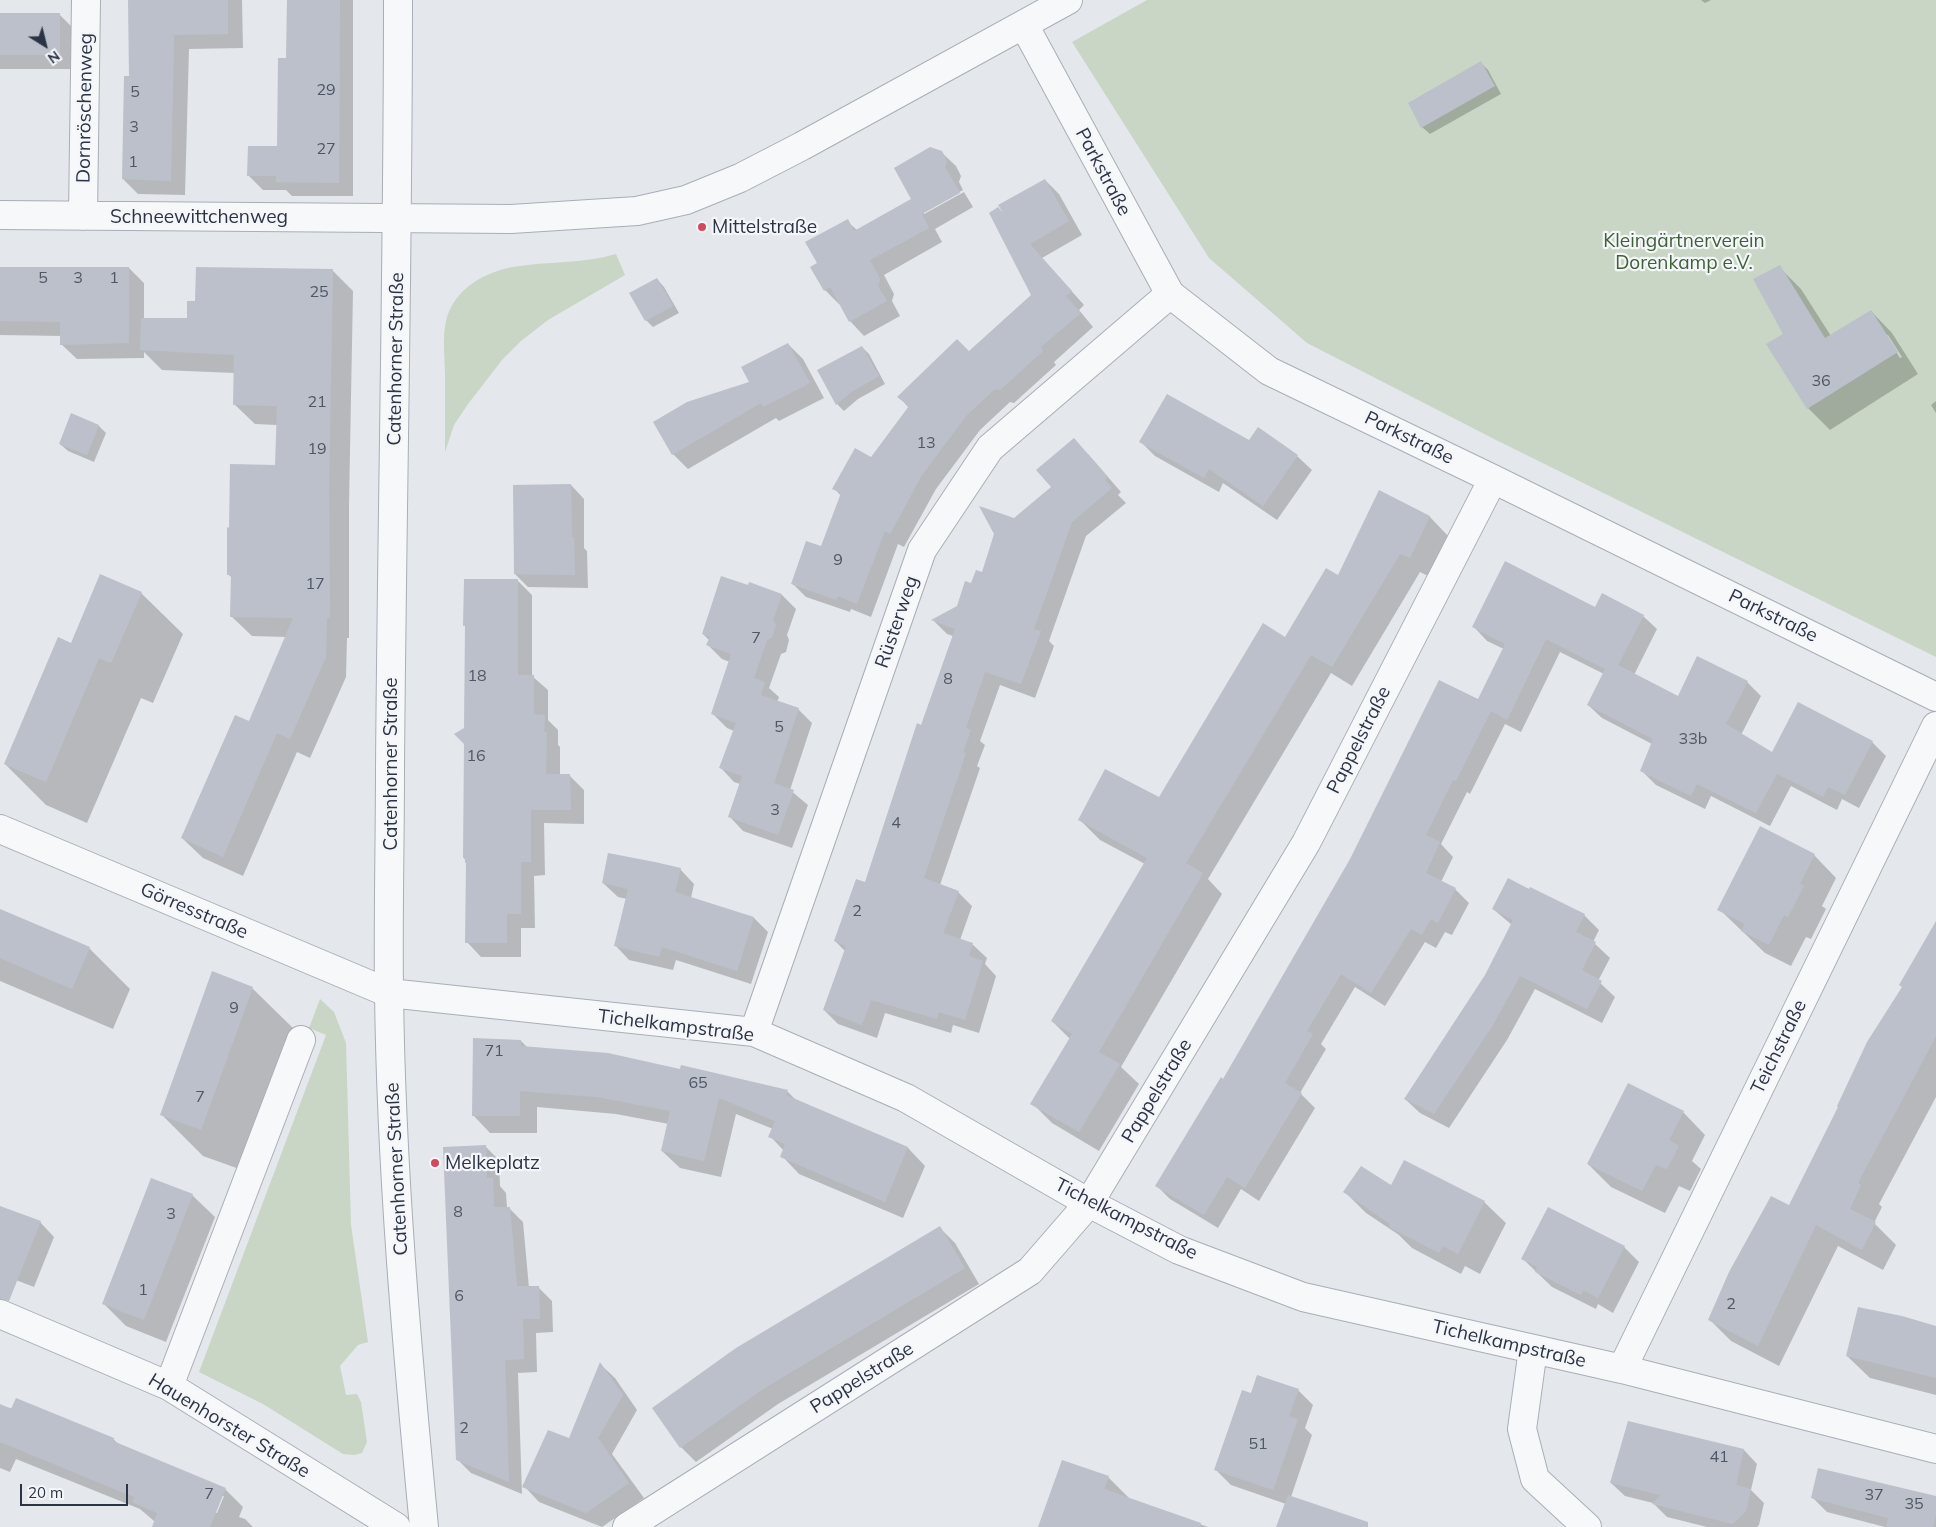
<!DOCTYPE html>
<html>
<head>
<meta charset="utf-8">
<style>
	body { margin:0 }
	#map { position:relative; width:1936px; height:1527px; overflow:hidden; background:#e4e7ec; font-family:Mulish,sans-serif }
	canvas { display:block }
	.north { position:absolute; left:20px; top:20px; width:50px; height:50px; -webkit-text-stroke:4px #f4f6f9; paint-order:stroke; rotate:144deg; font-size:14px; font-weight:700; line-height:20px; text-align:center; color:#2b3445 }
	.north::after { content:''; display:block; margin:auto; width:18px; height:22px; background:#2b3445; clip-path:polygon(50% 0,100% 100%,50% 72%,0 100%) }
	.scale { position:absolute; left:20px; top:1484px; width:108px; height:22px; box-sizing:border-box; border:2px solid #2b3445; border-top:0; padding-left:6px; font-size:15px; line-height:18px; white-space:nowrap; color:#2b3445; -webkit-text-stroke:4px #f4f6f9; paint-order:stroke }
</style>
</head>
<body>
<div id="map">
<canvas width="1936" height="1527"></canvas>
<div class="north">N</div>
<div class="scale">20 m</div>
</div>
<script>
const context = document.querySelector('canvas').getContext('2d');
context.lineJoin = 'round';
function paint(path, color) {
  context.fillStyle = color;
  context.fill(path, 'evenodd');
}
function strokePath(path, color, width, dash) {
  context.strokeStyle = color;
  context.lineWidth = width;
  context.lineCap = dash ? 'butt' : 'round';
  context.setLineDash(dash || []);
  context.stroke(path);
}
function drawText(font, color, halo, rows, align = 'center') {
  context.font = font + ' Mulish,sans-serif';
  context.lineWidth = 4.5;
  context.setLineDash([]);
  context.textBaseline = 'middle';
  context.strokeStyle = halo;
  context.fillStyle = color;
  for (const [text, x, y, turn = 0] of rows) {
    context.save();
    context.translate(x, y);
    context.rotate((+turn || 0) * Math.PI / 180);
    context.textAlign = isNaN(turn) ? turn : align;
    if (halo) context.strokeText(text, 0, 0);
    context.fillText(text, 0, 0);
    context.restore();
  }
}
paint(new Path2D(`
	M1147,0H1936V657L1498,441L1307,343L1209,258L1072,42Z
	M616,254L625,275L548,320L521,341L502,360L468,404L454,425L445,452C445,426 445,400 445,375C445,358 442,338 446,321C453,290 484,272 513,267C548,261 582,264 616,254Z
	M320,999L334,1012L346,1043L351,1225L368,1342L358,1345L340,1366L346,1395L357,1394L361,1402L367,1442L362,1453L354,1455L343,1454L263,1404L199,1372L326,1035L309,1028Z`), '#c9d6c5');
paint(new Path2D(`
	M129,0H242L243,48L189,49L185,195L138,194L123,179L131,77Z
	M288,0H353V196H292L286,190H263L248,175L278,147L288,59Z
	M1701,0H1711L1705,3Z
	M0,14L60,15L75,30L74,69H0Z
	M1481,63L1488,70L1501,94L1430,134L1422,127Z
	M941,152L956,166L961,176L959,182L963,190L924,211V214L964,192L973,207L935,229L942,242L884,275L894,294L892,301L900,316L864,336L850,321L840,304H839L825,290L818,263L847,221L858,231L913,199Z
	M1045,180L1059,194L1082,235L1042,258L1084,305L1079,310L1093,327L1054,362L1056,365L1014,403L1010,402L980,430L936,489L904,547L898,544L871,617L851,609L850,612L806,597L792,583L822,548L841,496L834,488L872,458L909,408L899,397L969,353L1033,295L1006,217Z
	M1779,267L1801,289L1831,336L1871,311L1892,333L1918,374L1830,430L1808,408L1785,334ZM1885,335H1888L1902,357L1900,358Z
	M0,268H129L144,283V319H188L196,302L332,270L353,291L349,506V638H347L346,677L310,758L297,752L243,876L203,858L182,838L249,722L286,637L252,636L231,616L232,578L228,574L230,530L276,466L277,425L255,424L234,404L235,373L162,370L144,352V358L77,359L61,344L62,336L0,335Z
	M657,279L664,287L679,313L653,327L646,320Z
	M788,344L803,359L824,398L779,421L776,418L688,469L673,454L751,383Z
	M862,347L869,354L885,384L858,399L844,411L837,404Z
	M1936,401V413L1931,405Z
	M72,415L99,426L106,433L94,462L68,451L60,444Z
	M1141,442H1250L1297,456L1312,470L1277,520L1223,483L1219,492L1155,456Z
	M1088,454L1121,492L1118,495L1126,503L1086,536L1049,641L1054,646L1035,698L1000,685L980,741L985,745L977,766L980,768L940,885L958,892L972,906L960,940L972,944L987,958L985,964L996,976L979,1033L953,1025L951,1033L885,1013L877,1038L838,1024L824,1010L846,952L835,941L866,883L953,636L947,634L933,620L958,607L972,584L982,573L1014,520L1053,487Z
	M571,485L584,499V548L587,551L588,588L528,587L515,574Z
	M1379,492L1430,517L1449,537L1430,577L1420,572L1352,686L1331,673L1208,879L1222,894L1121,1067L1139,1084L1099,1151L1052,1123L1032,1103L1070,1039L1052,1021L1145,864L1100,840L1080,820L1159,799L1286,638L1338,577Z
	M518,581L532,595V676L548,690V720L558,730V745L560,747V776H570L584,790V824L544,823L545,875L534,876L535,928H521V957H481L467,942V864L464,858L465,729Z
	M749,584L782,595L796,609L787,635L789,640L786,652L781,654L769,688L779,697L777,702L798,709L812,723L790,790L808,805L792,848L743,831L729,816L740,784L734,782L720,767L734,731L727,728L713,714L730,662L722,659L708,645L710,641L703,634L748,587Z
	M141,593L183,634L153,703L141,698L87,823L46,805L5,764L71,645Z
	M1595,608L1643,616L1657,629L1634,675L1678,697L1747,682L1761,696L1741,735L1773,754L1872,742L1886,756L1859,808L1842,799L1837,810L1791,786L1770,826L1711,796L1705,809L1656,785L1642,771L1652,744L1602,718L1588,705L1604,674L1560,652L1521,732L1505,724L1470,794L1467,792L1441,844L1453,857L1441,882L1455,889L1469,903L1452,935L1445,932L1436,948L1425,942L1385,1006L1355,987L1321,1044L1326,1049L1300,1093L1315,1108L1259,1201L1241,1189L1218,1228L1170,1199L1157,1186L1223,1080L1479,701L1504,649L1487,641L1474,627Z
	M1814,855L1836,878L1822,906L1826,909L1811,939L1806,937L1791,966L1765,953L1719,909Z
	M680,869L694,884L691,898L754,918L768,932L751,984L676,960L673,970L629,960L615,945L627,899L618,897L603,883Z
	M1493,909L1584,915L1599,930L1593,942L1610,958L1598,981L1615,997L1602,1023L1535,989L1507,1040L1449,1128L1420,1113L1405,1099L1486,976L1512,925Z
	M0,910L89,948L130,989L113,1029L0,981Z
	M1936,953V1097L1879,1204L1882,1207L1874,1223L1896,1245L1883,1270L1838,1246L1779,1366L1731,1341L1709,1319L1790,1206Z
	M252,988L294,1029L242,1170L203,1156L161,1114Z
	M521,1041L528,1048L680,1070L681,1067L788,1092L797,1101L908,1148L925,1166L903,1218L799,1174L782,1156L784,1151L770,1136L773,1129L736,1114L721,1177L680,1168L662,1151L669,1124L616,1114L537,1107V1133H490L473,1115Z
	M1683,1112L1705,1135L1692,1161L1701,1169L1690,1191L1679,1186L1665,1213L1611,1187L1588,1164Z
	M485,1146L499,1160L500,1186L506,1193L507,1208H509L523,1222L529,1288L538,1287L552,1301L553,1332L536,1333L537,1372L518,1373L522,1494L471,1473L457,1459Z
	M1391,1187L1484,1202L1506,1223L1480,1274L1465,1266L1461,1274L1412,1248L1399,1235L1366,1213L1345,1192Z
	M192,1195L215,1217L166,1342L126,1326L103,1303Z
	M0,1207L40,1222L54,1237L34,1287L0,1274Z
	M940,1228L955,1243L979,1284L778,1404L696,1462L681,1447Z
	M1624,1247L1639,1262L1613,1313L1598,1304L1596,1309L1552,1287L1523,1259Z
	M1936,1328V1395L1870,1378L1847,1356Z
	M600,1364L615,1378L637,1410L612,1454L644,1498L602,1527L539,1502L524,1486L570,1440Z
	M1298,1390L1313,1405L1305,1428L1312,1435L1291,1497L1326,1527H1281L1286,1504L1231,1485L1216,1470L1252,1395Z
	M0,1405L113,1439L120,1445L225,1489L243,1507L239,1517L245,1519L253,1527H161L140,1509L16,1459L10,1472L0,1468ZM221,1496H224L217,1513L215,1512Z
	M1744,1450L1757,1464L1751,1490L1764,1503L1759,1525L1757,1527H1707L1667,1517L1653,1503L1625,1496L1611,1483Z
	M1108,1477L1130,1499L1208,1527H1039Z
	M1812,1497L1936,1498V1527H1885L1827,1512Z`), '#0003');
paint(new Path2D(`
	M128,0H228V34L174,35L171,181L122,179L124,76H129Z
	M287,0H340L339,183L276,182V176H247L248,146H277L278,58H286Z
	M0,13H60V55H0Z
	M1481,61L1495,86L1421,128L1408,103Z
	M930,147L942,151L947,161L945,167L960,193L922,214L929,228L870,260L880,279L878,286L887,301L849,322L830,287L824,291L810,267L817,263L805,242L848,219L854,231L911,199L894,168Z
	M1045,179L1069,221L1030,244L1072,291L1066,296L1081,313L1041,347L1043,351L1000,390L995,389L966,416L922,475L890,534L885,531L857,604L838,596L836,600L791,584L806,541L821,546L841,493L832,489L855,448L871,457L909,406L897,397L957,339L969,351L1031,295L989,213L998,207L1003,213L998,205Z
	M1780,265L1825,338L1871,310L1898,352L1807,409L1766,344L1783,334L1753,279Z
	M0,267H129V343L60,345V322L0,321Z
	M196,267L333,269L329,486L330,618H327L326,657L290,739L277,733L223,857L181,838L235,715L249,721L293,618L230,617L231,575H227V527L229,528L230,464L275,465L277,406L233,405L234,355L140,350L141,318H187V301H195Z
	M657,278L673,306L645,321L629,293Z
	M788,343L810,383L763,407L761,403L672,455L653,422L687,402L749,382L741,367Z
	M862,346L879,376L851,392L836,405L817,370Z
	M1167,394L1249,440L1258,427L1298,455L1263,506L1209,469L1204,478L1139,442Z
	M71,413L99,425L87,455L59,444Z
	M1074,438L1108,477L1105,480L1112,488L1072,522L1034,629L1041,631L1021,684L985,672L966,728L971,730L963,752L966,753L924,878L959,891L943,933L973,943L969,956L983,961L965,1020L939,1012L937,1019L871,1000L862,1025L823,1010L846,946L834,941L856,879L865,882L917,723L921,725L955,629L931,620L957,606L965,581L971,583L976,570L982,572L994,534L979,506L1014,518L1051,487L1036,470Z
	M571,484L572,537H574L575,575L514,574L513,485Z
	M1379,490L1430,516L1410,558L1400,554L1332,667L1311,655L1186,863L1203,873L1099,1052L1120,1064L1079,1132L1030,1104L1072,1034L1051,1021L1147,858L1078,820L1105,769L1159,797L1263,623L1285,637L1326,568L1338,575Z
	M1505,561L1595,607L1602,593L1644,615L1618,665L1678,696L1697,656L1748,681L1726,724L1772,752L1798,702L1873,741L1845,795L1828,787L1823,797L1777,774L1756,813L1697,784L1691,796L1640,771L1653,739L1587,705L1605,669L1546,639L1507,720L1491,711L1456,781L1453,780L1426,835L1440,842L1426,873L1456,888L1438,923L1431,919L1422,935L1411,929L1371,993L1341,974L1307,1031L1313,1034L1285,1083L1302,1093L1245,1188L1227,1177L1204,1215L1155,1186L1221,1077L1223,1079L1350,859L1439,680L1478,699L1505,644L1472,627Z
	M100,574L142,592L111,663L99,658L46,782L4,764L58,637L71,643Z
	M721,576L748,585L749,582L782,594L773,620L776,625L772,637L767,640L754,678L765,682L761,695L799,708L774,783L794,790L778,835L728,817L742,776L719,768L736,723L711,714L731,654L706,645L710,637L702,634Z
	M464,579H518V675H534V714L545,715L544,732H547L546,774H570L571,810H531V862H521V914H507V943H465L466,863H465V858H463L464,744L454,734L464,728L465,626H463Z
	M1760,826L1815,854L1800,884L1804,886L1788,917L1784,915L1769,945L1741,931L1745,924L1717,910Z
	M608,853L655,862L681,868L675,892L754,917L737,971L662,947L659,957L614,946L628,889L602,883Z
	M1508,878L1529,889L1530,887L1585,914L1576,932L1596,942L1582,970L1602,981L1587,1009L1520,976L1493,1025L1434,1114L1404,1099L1485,975L1513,920L1492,909Z
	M0,909L90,947L72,989L0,958Z
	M1936,921V1036L1858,1183L1861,1185L1850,1209L1876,1222L1862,1250L1816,1225L1758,1346L1708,1320L1729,1272L1771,1196L1789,1205L1838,1107L1837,1106L1867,1042L1902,987L1899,985Z
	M212,971L253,987L201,1130L160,1115Z
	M473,1038L521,1040V1046L608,1053L680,1069L681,1065L788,1090L786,1095L908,1147L885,1202L780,1157L785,1144L768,1137L775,1121L719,1098L704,1161L661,1151L670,1111L597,1097L520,1091V1116H472Z
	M1628,1083L1684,1111L1669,1140L1679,1146L1667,1169L1656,1165L1642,1191L1587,1164Z
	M486,1145L487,1178H493L494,1207H510L517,1286H539L540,1319H523L524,1359L505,1360L509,1482L456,1460L443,1147Z
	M1404,1160L1485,1201L1458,1254L1443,1246L1439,1253L1389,1227L1390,1224L1343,1192L1361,1166L1391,1185Z
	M151,1178L193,1194L144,1320L102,1304Z
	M0,1206L41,1221L9,1301L0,1299Z
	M1548,1207L1625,1246L1598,1298L1583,1290L1581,1295L1535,1272L1537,1267L1521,1259Z
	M940,1226L965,1268L763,1389L680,1448L652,1408L736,1348Z
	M1858,1307L1902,1316L1936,1326V1378L1846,1356Z
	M600,1362L623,1395L598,1438L629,1483L586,1513L522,1487L548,1430L569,1438Z
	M1257,1375L1299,1389L1289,1416L1298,1419L1273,1490L1214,1470L1242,1390L1251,1393Z
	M16,1398L114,1438L113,1441L226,1488L210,1527H152L157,1513L132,1502L134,1497L0,1442V1404L11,1409Z
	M1628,1421L1744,1449L1736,1485L1751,1489L1746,1511L1733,1524L1652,1504L1660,1495L1610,1483Z
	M1062,1460L1109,1476L1104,1489L1201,1523L1200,1527H1038Z
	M1818,1468L1936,1496V1514L1933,1527H1886L1888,1518L1811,1498Z
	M1288,1495L1368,1522V1527H1276Z`), '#bbc0ca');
const minor = new Path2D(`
	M398,0C398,256 392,512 390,768C390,842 388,917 389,991C391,1170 407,1349 424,1527
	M1024,25L1170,294L1269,371L1493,479L1936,697
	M0,215L511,219L637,211L686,200L740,178L802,146L1068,0
	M83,216L86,0
	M0,829L389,993L754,1032L906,1098L1089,1203L1179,1250L1303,1297L1622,1369L1936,1449
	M754,1032L922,550L990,448L1170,294
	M0,1314L169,1386L396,1527
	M1533,1349L1522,1429L1535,1479L1587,1527
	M1622,1369L1936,726
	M169,1386L301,1040
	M627,1527L1030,1271L1089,1203L1306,843L1493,479`);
strokePath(minor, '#a9aeb7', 30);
strokePath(minor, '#f7f8fa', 28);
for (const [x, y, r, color] of [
	[702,227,5,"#d1495b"],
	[435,1163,5,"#d1495b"]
]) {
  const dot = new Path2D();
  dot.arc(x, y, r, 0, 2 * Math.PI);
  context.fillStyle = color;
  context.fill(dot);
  strokePath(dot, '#f4f6f9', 2);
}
drawText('16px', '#4f5766', null, [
	["29",326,90],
	["5",135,92],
	["3",134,127],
	["27",326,149],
	["1",133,162],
	["5",43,278],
	["3",78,278],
	["1",114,278],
	["25",319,292],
	["36",1821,381],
	["21",317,402],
	["13",926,443],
	["19",317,449],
	["9",838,560],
	["17",315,584],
	["7",756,638],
	["18",477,676],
	["8",948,679],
	["5",779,727],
	["33b",1693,739],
	["16",476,756],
	["3",775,810],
	["4",896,823],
	["2",857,911],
	["9",234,1008],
	["71",494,1051],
	["65",698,1083],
	["7",200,1097],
	["8",458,1212],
	["3",171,1214],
	["1",143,1290],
	["6",459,1296],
	["2",1731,1304],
	["2",464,1428],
	["51",1258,1444],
	["41",1719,1457],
	["7",209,1494],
	["37",1874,1495],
	["35",1914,1504]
]);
drawText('19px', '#2b3445', '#f4f6f9', [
	["Dornröschenweg",85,108,-89],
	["Parkstraße",1103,172,62],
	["Schneewittchenweg",199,217],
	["Catenhorner Straße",396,359,-89],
	["Parkstraße",1409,438,26],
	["Parkstraße",1773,616,26],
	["Rüsterweg",897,622,-71],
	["Pappelstraße",1359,740,-63],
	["Catenhorner Straße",391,764,-90],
	["Görresstraße",194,911,23],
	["Tichelkampstraße",676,1026,7],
	["Teichstraße",1779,1047,-64],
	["Pappelstraße",1157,1091,-59],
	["Catenhorner Straße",397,1169,-93],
	["Tichelkampstraße",1126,1219,27],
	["Tichelkampstraße",1509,1344,13],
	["Pappelstraße",862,1378,-32],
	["Hauenhorster Straße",229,1426,31]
]);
drawText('19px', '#2b3445', '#f4f6f9', [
	["Mittelstraße",712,227],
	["Melkeplatz",445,1163]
], 'left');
drawText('19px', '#3f6138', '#f4f6f9', [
	["Kleingärtnerverein",1684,241],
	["Dorenkamp e.V.",1684,263]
]);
</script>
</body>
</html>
